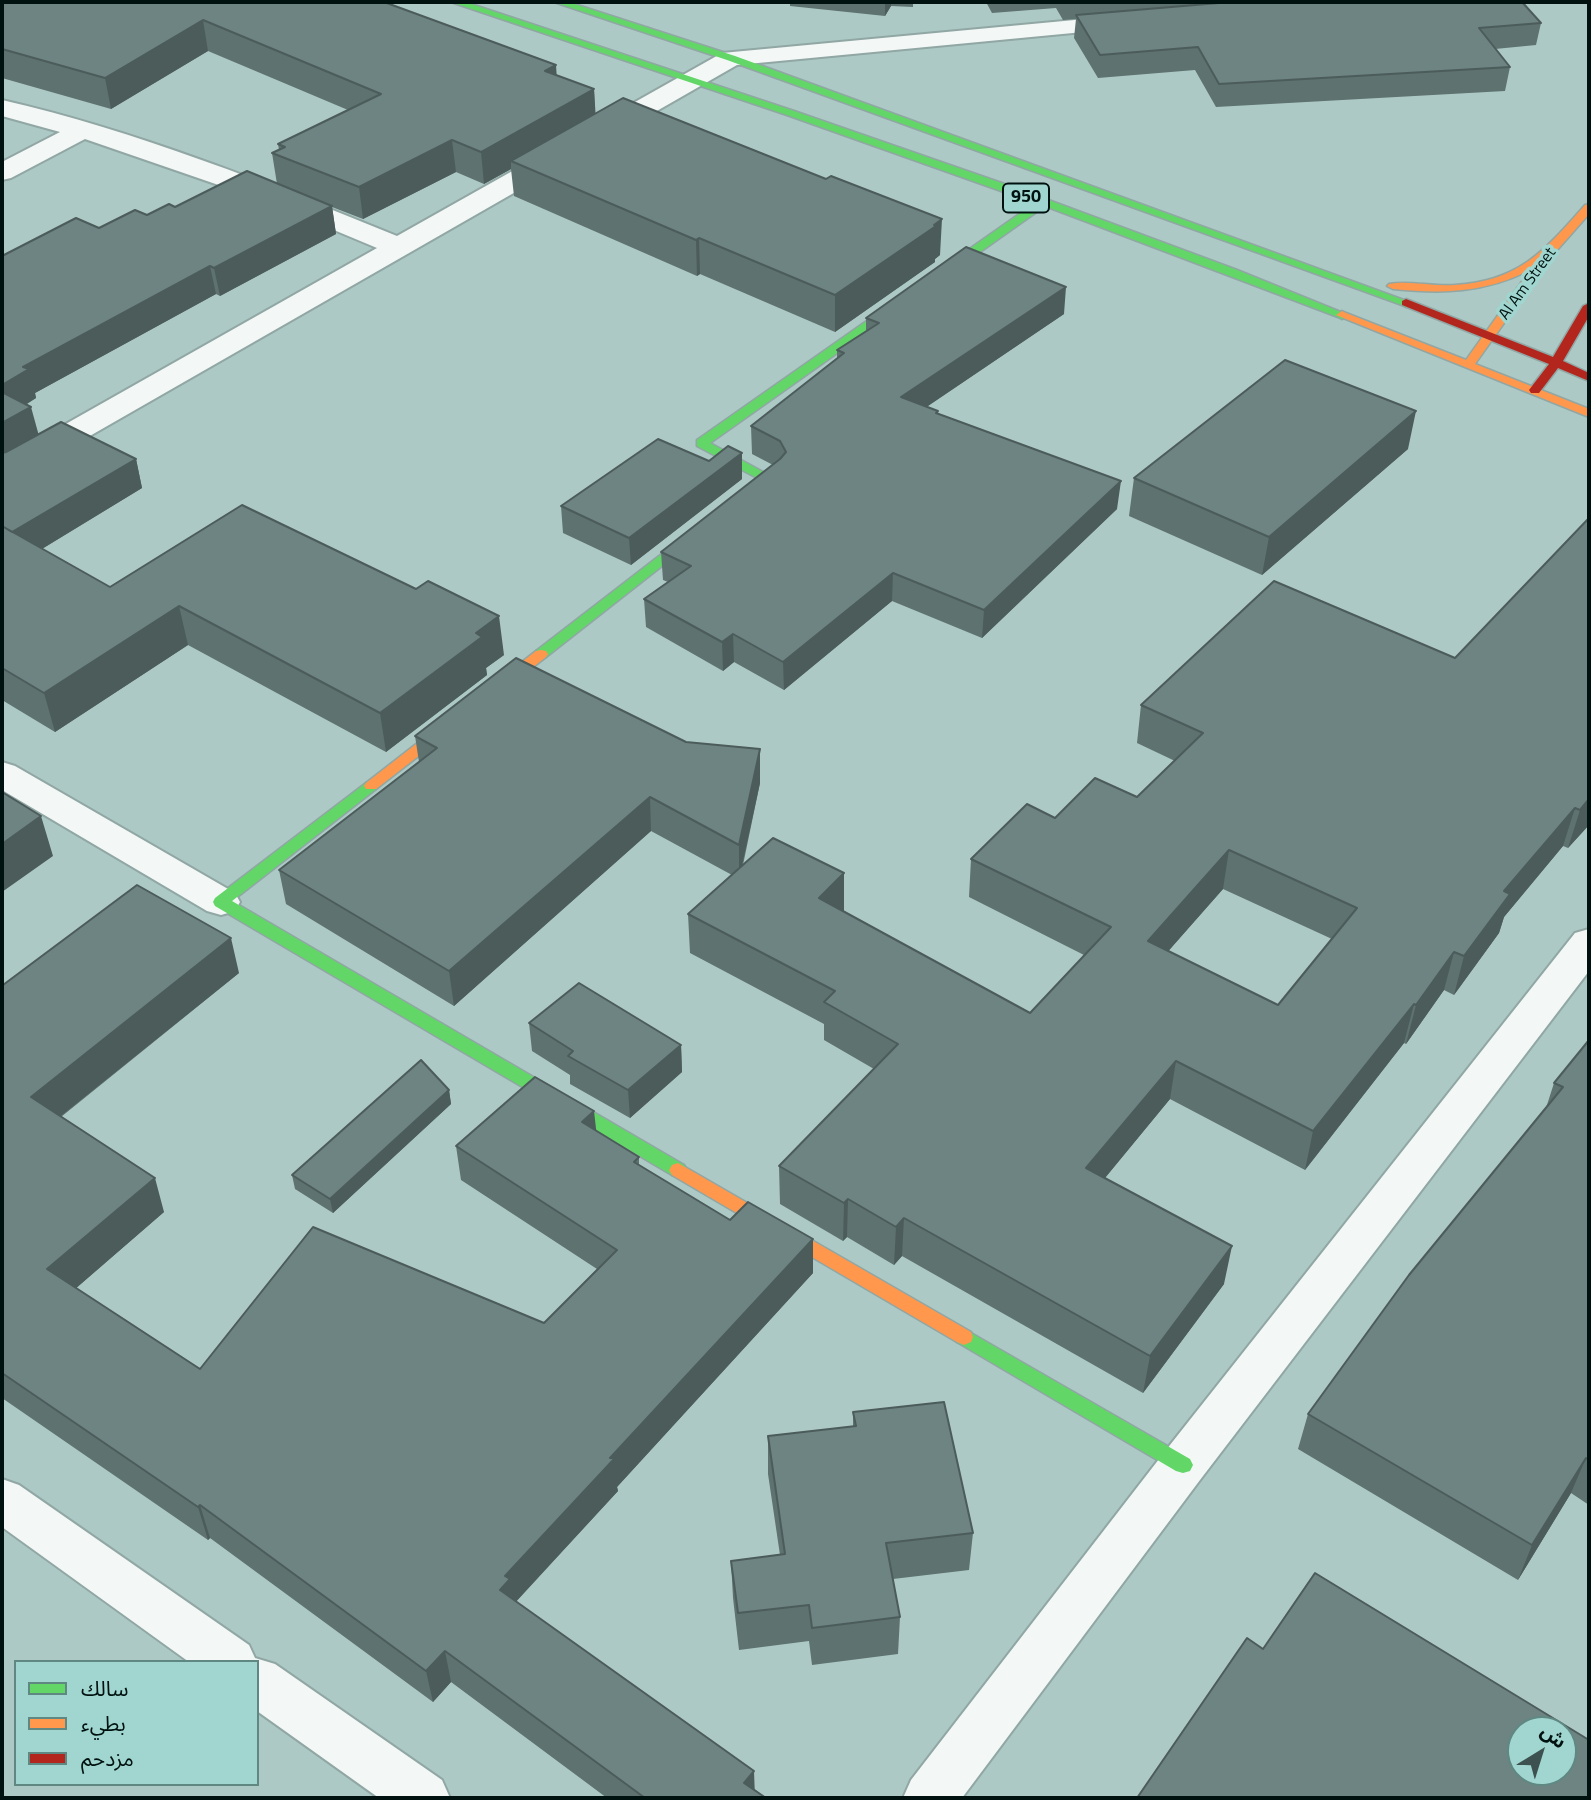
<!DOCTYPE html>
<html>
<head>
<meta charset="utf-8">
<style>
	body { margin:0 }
	#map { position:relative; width:1591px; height:1800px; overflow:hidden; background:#adc9c6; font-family:"Titillium Web","Noto Sans Arabic",sans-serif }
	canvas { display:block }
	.frame { position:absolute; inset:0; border:4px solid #001210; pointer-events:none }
	.legend { position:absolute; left:14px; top:1660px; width:245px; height:126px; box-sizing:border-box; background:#a0d6cf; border:2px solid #608883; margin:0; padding:9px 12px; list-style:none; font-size:21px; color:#001210 }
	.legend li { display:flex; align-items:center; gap:14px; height:35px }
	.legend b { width:35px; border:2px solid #608883 }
	.north { position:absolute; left:1507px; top:1716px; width:70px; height:70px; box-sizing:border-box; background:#a0d6cf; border:2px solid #608883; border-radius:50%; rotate:38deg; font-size:19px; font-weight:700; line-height:28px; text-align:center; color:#001210 }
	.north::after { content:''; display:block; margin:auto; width:24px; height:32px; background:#3d5250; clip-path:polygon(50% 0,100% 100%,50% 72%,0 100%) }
</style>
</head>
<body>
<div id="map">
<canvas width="1591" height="1800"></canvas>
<div class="frame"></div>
<ul class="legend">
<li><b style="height:9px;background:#63d668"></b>سالك</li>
<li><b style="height:9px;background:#ff974d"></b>بطيء</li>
<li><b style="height:9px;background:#b3261e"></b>مزدحم</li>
</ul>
<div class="north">ش</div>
</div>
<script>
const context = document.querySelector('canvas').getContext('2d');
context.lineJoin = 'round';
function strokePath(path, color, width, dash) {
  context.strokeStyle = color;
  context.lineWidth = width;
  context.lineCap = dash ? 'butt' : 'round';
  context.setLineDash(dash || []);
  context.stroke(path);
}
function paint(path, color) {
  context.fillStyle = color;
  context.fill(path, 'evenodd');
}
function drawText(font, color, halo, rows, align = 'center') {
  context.font = font + ' "Titillium Web",sans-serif';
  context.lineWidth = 7;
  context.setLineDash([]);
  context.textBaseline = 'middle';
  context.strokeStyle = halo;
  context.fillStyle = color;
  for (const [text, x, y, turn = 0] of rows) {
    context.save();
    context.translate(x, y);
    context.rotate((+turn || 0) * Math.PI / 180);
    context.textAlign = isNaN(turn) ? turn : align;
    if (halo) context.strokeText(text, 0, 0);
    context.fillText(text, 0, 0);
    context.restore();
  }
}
const street = new Path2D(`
	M1128,15L1136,17L1140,22L1136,27L737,65L13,480L2,482V460L377,248L262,200L85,139L11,178L2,180V162L60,132L2,116V100C137,131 269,184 397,236L722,53Z
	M2,762L15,766L235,893L240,902L235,911L221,915L207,911L2,790Z
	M1589,929V971L1200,1480L962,1798H903L911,1780L1166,1450L1575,933Z
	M2,1479L19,1485L249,1645L255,1658L275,1664L442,1780L450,1798H379L257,1711V1662H189L2,1527Z`);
const fast = new Path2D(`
	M451,2H465L794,111L1016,188L1237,270L1348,315L1342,319L1338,317L1045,206L710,443L774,478L546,657H536L534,654L536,651L759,479L697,446V440L1035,203L787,115Z
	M554,2H568L735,56L1412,303L1406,307L1402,305L727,60Z
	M371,781L378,786L376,789L232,901L684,1165L687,1170L684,1175L678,1177L672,1175L215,906L213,902L215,898L366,783Z
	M964,1329L1190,1459L1193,1465L1190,1471L1183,1473L1176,1471L957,1342L955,1337L957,1332Z`);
const slow = new Path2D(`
	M1589,204V214L1551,257L1475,364L1589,409V417L1336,315L1342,311L1346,313L1466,360L1530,270C1485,293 1442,294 1393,289L1387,286L1389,284C1410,280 1433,287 1455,285C1520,281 1545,250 1585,205Z
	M541,650L546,651L548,654L546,657L376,789H366L364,786L366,783L536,651Z
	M678,1163L971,1332L973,1337L971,1342L964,1345L957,1342L672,1175L669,1170L672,1165Z`);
const jam = new Path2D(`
	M1406,299L1553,357L1583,306L1589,303V316L1563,361L1589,373V381L1558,368L1539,393H1531L1529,390L1549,364L1402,305V301Z`);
strokePath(street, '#90a7a4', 4);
strokePath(fast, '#90a7a4', 3);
strokePath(slow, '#90a7a4', 3);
strokePath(jam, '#90a7a4', 3);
paint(street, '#f3f7f6');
paint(fast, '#63d668');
paint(slow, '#ff974d');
paint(jam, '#b3261e');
paint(new Path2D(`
	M2,2H384L557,75L594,89L595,113L940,255L935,259V262L835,332L700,274L697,276L514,196L511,169L484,184L456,172L363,219L332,207L336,234L220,296L216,294L35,393L36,398L27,404L38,434L136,459L142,488L42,549L110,587L504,655L486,668L487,675L386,752L188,645L55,732L2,700V256L99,228L175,207L277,184L272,153L279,150L278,144L348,110L208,51L111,109L2,78Z
	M790,2H913V7L891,6L885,16L790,6Z
	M986,2H1522L1541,23L1536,45L1495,49L1510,67L1505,91L1216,107L1195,70L1098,78L1074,38L1076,19L1063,20L1056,8L992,13Z
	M1064,314L926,407L938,414L1117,509L982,638L892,601L784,690L734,662L723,671L646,627L644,599L668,582L663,580L661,552L773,465L752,454L751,426L837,359V350L866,332V318Z
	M1408,449L1262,575L1129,516L1134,478Z
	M742,453V479L631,565L563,533L561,506L709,461Z
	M1589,518V825L1568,848L1563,846L1504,917L1499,933L1454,995L1444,990L1406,1044L1404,1043L1305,1170L1170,1099L1105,1178L1224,1284L1143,1393L902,1256L894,1265L847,1237L843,1241L780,1204L779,1166L874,1069L824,1040V1024L690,953L688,914L732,875L651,831L454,1006L286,904L279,870L419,762L415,736L686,742L760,749V783L743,865L844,873V911L1030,1013L1084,955L969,897L971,859L1055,818L1137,797L1175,761L1137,743L1141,705L1455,658ZM1223,889L1332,939L1278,1005L1168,951Z
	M239,973L61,1117L164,1212L76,1288L200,1369L544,1323L597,1269L461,1180L456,1146L596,1131L639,1157V1165L730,1220L813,1239V1273L617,1487L618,1491L516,1601L766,1798H607L451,1682L433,1702L210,1538L208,1540L2,1398V984L3,985Z
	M529,1023L681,1045L682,1072L630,1118L570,1084V1075L532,1051Z
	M1589,1040V1505L1571,1493L1518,1580L1298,1449L1308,1414L1546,1108L1554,1083Z
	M449,1090L451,1104L333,1213L295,1189L292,1175Z
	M853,1412L973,1533L969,1570L893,1579L900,1617L898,1654L812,1665L809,1641L739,1650L733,1598L731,1561L780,1555L768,1474V1436L853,1427Z`), '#5e7270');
paint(new Path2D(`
	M885,2H891V6L885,16Z
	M203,20L208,51L111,109L105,78Z
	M556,65L558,96L545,71Z
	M594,89L596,121L511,161V169L484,184L481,152Z
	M452,140L456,172L363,219L359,187Z
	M332,206L336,234L220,296L214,268Z
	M942,219L940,255L935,259V262L835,332V295Z
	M699,238L700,274L697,276L696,240Z
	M210,266L216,294L35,393L36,398L3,418L2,413V385L23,367Z
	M1066,287L1064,314L900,425L901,397Z
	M31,407L39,436L2,457V423Z
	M1416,411L1408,449L1262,575L1269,537Z
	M742,453V479L631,565L629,538Z
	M136,459L142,488L17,564L9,534Z
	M1121,481L1117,509L982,638L984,610Z
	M893,573L892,601L784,690L783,662Z
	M179,606L188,645L55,732L44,693Z
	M499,616L504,655L486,668L487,675L386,752L380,713L476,633Z
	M733,634L734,662L723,671L722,642Z
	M760,749V783L739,879V845Z
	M650,797L651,831L454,1006L449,971Z
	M1589,799V825L1568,848L1580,810Z
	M1575,808L1563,846L1504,917L1499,933L1454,995L1464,956L1504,891Z
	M41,816L53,856L2,892V844Z
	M1229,850L1223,889L1143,980L1148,941Z
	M844,873V912L819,898Z
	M231,938L239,973L42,1131L31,1097Z
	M1454,952L1444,990L1406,1044L1416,1005Z
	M1414,1004L1404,1043L1305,1170L1313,1131Z
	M681,1045L682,1072L630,1118L628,1090Z
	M1176,1061L1170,1099L1081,1207L1086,1168Z
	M449,1090L451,1104L333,1213L330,1199Z
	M594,1111L598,1146L582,1122Z
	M155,1178L164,1212L59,1303L47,1269Z
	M848,1199L847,1237L843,1241L844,1203Z
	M904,1218L902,1256L894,1265L896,1227Z
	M813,1239V1273L617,1487L618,1491L514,1604L500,1590L505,1576L610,1458Z
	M1232,1246L1224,1284L1143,1393L1150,1356Z
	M1586,1458L1571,1493L1518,1580L1532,1545Z
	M200,1505L210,1538L208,1540L198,1507Z
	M445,1651L451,1682L433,1702L426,1671Z
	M754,1771L755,1798L744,1783Z`), '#4c5c5b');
const building = new Path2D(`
	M2,2H384L556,65L545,71L594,89L481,152L452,140L359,187L272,153L285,147L278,144L381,94L203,20L105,78L2,49Z
	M1231,2H1522L1541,23L1479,28L1510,67L1219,84L1198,47L1100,55L1076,15Z
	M623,98L826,179L831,176L942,219L934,225L936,226L835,295L699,238L696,240L511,161Z
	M247,171L332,206L214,268L210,266L23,367L29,369L2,385V256L76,218L99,228L135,210L147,215L169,204L175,207Z
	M966,247L1066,287L901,397L938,411L936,413L1121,481L984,610L893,573L783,662L733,634L722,642L644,599L691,566L661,552L780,459L786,452L780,441L751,426L844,353L837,350L879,323L866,318Z
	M1285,360L1416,411L1269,537L1134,478Z
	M2,392L31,407L2,423Z
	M61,422L136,459L12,532L2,526V453L6,452Z
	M658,439L709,461L728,446L742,453L629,538L561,506Z
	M242,505L416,589L428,581L499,616L476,633L482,637L380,713L179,606L44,693L2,668V526L110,587Z
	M1589,518V799L1580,810L1575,808L1504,891L1510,894L1464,956L1454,952L1416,1005L1414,1004L1313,1131L1176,1061L1086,1168L1232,1246L1150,1356L904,1218L896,1227L848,1199L844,1203L779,1166L898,1044L824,1002L835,991L688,914L773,838L844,873L819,898L1030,1013L1111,927L971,859L1027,804L1055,818L1095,778L1137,797L1203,733L1141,705L1274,581L1455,658ZM1229,850L1357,908L1278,1005L1148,941Z
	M516,658L686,742L760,749L739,845L650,797L449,971L279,870L437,748L415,736Z
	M2,792L41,816L2,844Z
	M137,885L231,938L31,1097L155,1178L47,1269L200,1369L313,1227L544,1323L617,1250L456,1146L535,1077L594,1111L582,1122L639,1157L634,1162L730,1220L748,1202L813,1239L610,1458H615L505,1576L510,1579L500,1590L754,1771L744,1783L766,1798H645L445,1651L426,1671L200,1505L198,1507L2,1373V984L3,985Z
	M579,983L681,1045L628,1090L568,1056L573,1051L529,1023Z
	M1589,1040V1460L1586,1458L1532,1545L1308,1414L1409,1275L1563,1087L1554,1083Z
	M421,1060L449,1090L330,1199L292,1175Z
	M944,1402L973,1533L886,1543L900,1617L812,1628L809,1605L738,1613L731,1561L785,1554L768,1436L856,1426L853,1412Z
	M1315,1573L1589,1740V1798H1137L1247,1638L1263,1649ZM1521,1730H1563V1772H1521Z`);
paint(building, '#6d8482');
strokePath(building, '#4c5c5b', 2);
drawText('16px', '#001210', '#a0d6cf', [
	["Al Am Street",1528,284,-54]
]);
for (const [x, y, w] of [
	[1026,198,46]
]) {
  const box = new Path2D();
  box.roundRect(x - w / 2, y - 14.5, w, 29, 5);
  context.fillStyle = '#a0d6cf';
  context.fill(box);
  strokePath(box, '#001210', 2);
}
drawText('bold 18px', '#001210', null, [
	["950",1026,198]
]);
</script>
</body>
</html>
